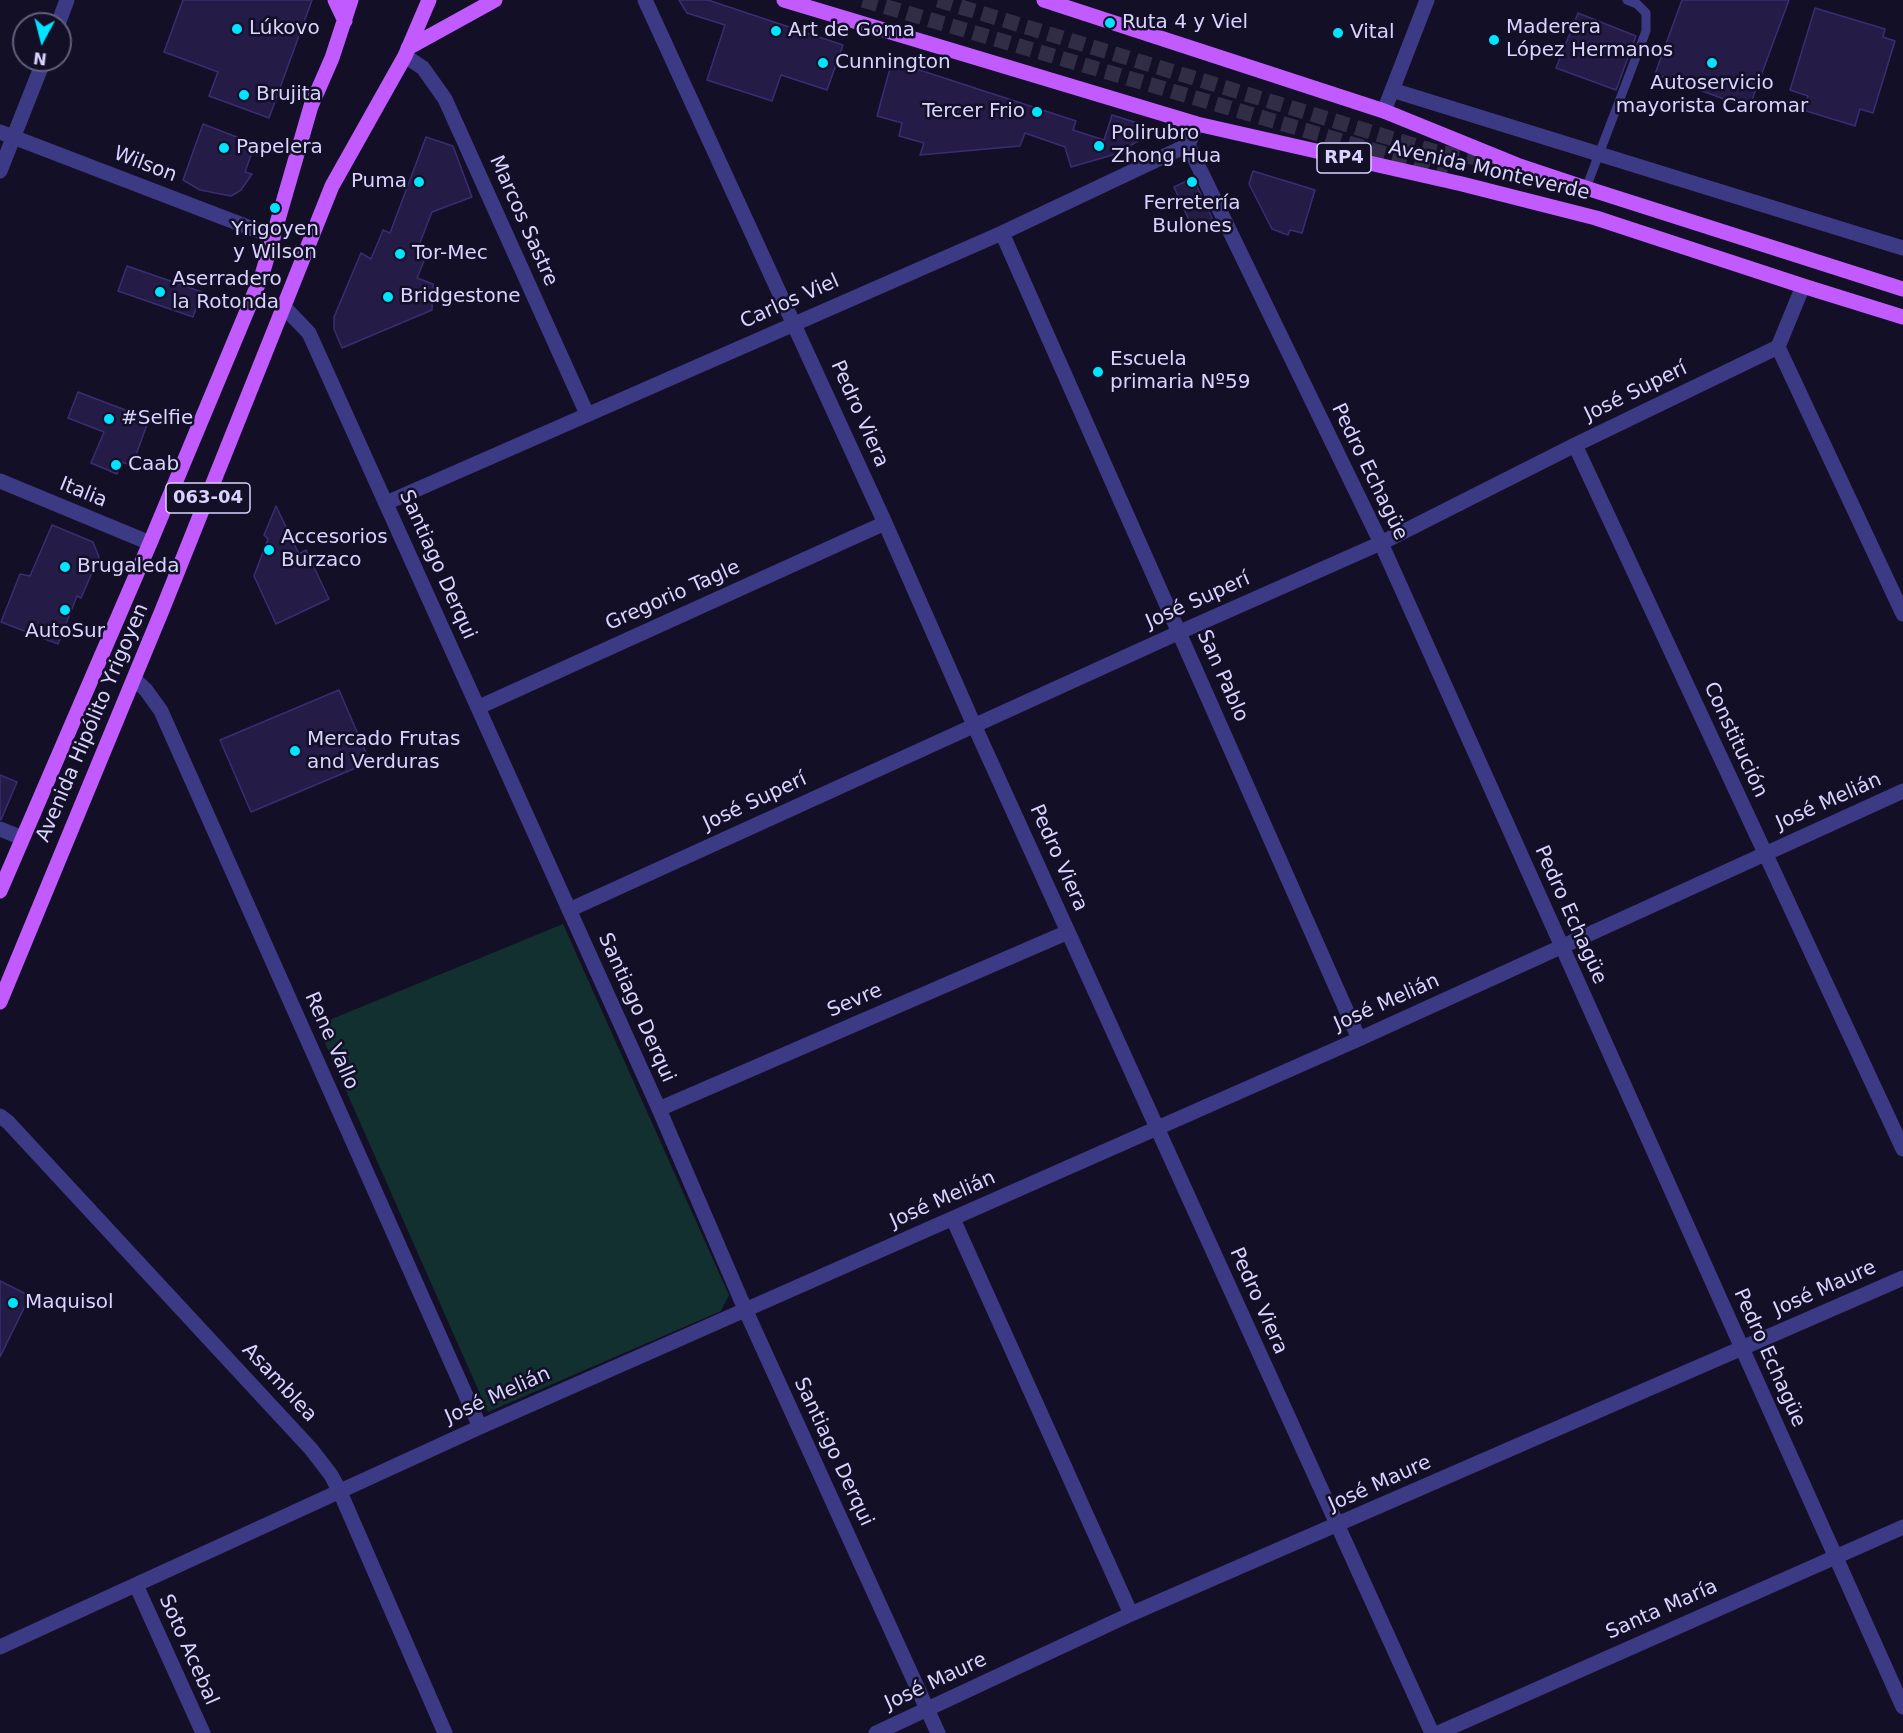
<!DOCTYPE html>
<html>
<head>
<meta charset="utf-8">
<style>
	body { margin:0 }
	#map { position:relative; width:1903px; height:1733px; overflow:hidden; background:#130f26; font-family:"DejaVu Sans",sans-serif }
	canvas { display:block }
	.north { position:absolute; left:12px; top:12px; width:60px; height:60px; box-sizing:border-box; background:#130f26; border:2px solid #625e7d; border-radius:50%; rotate:187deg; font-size:16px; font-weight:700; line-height:24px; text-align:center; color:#d9d4ff }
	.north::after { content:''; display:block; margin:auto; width:21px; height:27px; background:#00e5ff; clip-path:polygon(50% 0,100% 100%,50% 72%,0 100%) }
</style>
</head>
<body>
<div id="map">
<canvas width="1903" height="1733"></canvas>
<div class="north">N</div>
</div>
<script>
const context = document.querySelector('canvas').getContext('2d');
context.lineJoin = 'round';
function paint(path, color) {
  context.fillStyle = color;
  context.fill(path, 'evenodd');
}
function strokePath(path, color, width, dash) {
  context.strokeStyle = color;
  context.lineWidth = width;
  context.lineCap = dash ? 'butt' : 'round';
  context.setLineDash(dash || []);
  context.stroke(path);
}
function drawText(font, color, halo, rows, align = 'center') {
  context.font = font + ' "DejaVu Sans",sans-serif';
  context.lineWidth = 5;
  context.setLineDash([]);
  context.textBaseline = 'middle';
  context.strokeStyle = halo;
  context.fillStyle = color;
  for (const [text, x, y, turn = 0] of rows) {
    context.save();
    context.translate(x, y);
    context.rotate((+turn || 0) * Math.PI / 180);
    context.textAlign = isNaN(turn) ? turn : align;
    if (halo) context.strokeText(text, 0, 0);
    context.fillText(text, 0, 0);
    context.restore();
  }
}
paint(new Path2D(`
	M563,924L729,1295L721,1311L488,1412L317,1025Z`), '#12302f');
const building = new Path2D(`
	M183,0H312L269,118L209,96L218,72L164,52Z
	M679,0H708L843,45L827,90L781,75L772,101L707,80L725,25L687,13Z
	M1682,0H1789L1749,108L1655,74Z
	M1815,8L1885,29L1883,37L1895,41L1873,113L1860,109L1855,126L1803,110L1808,96L1790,90Z
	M1578,13L1636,36L1616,90L1556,68Z
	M892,61L1076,121L1073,130L1104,140L1112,115L1144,125L1138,141L1116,154L1071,167L1065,147L1025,133L1020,146L920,155L924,143L899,136L902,123L877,116Z
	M203,124L255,144L245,172L252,174L241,190L231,196L200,190L183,180Z
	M426,137L453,146L472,197L432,212L419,245L429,249L417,278L433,284L432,310L342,348L334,329V317L361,253L371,259L383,230L390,233Z
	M1253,171L1315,190L1302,233L1290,230L1288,235L1272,229L1249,184Z
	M1191,179L1194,180L1213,220L1193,229L1174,187Z
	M127,266L202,292L193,317L118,291Z
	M78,392L149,419L132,466L122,462L117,474L91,463L104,432L68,418Z
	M276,506L299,554L306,550L329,599L276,624L254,576L268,539L264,535Z
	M52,525L93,542L99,557L81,598L77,596L58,644L1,622L20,574L30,576Z
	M339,690L370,762L251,812L220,740Z
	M0,775L17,782L1,820L0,819Z
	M0,1281L30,1296L0,1357Z`);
paint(building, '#241b47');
strokePath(building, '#3b2d73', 1.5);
strokePath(new Path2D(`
	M863,0L1413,162L1445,177
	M938,0L1433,151L1502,162`), '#312d47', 15, [15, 8]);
strokePath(new Path2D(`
	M1586,188L1646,31V13L1637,4L1627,0`), '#3d3a85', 9);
strokePath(new Path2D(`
	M645,0L885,523L974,725L1432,1733
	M58,24L67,0
	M405,56L423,68L445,99L587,414
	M1392,90L1903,248
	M1384,111L1427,0
	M0,132L274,237
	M1188,145L1381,543L1903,1707
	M0,171L44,60
	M1002,233L1359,1039
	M285,308L309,333L659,1109L745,1309L938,1733
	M1778,347L1903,614
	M1575,445L1903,1149
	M0,481L150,543
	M386,503L1002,233L1188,145L1197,124
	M134,679L146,690L161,711L480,1427
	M479,707L885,523
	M0,829L22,838
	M569,910L1180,632L1381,543L1575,445L1778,347L1803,286
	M659,1109L1068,932
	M0,1116L8,1122L311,1449L331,1475L340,1492L445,1733
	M953,1219L1131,1614
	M136,1585L203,1733
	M0,1647L480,1427L1359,1039L1903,791
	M876,1733L1131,1614L1903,1278
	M1438,1733L1903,1527`), '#3d3a85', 15);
strokePath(new Path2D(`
	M335,0L345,21
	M784,0L1197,124L1462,184L1596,218L1803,286L1903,317
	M1044,0L1384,111L1517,165L1586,188L1903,289
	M408,48L495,0
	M0,891L150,543L262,275L311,106L332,58L351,0
	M0,1002L163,608L332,186L405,56L429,0`), '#c25bff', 15);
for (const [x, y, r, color] of [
	[1110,23,6,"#00e5ff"],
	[237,29,6,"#00e5ff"],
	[776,31,6,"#00e5ff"],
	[1338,33,6,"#00e5ff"],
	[1494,40,6,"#00e5ff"],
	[823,63,6,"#00e5ff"],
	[1712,63,6,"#00e5ff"],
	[244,95,6,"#00e5ff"],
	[1037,112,6,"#00e5ff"],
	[1099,146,6,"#00e5ff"],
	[224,148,6,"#00e5ff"],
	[419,182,6,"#00e5ff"],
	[1192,182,6,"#00e5ff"],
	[275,208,6,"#00e5ff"],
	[400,254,6,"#00e5ff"],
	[160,292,6,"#00e5ff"],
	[388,297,6,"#00e5ff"],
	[1098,372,6,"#00e5ff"],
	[109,419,6,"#00e5ff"],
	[116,465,6,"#00e5ff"],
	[269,550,6,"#00e5ff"],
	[65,567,6,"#00e5ff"],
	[65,610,6,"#00e5ff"],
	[295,751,6,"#00e5ff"],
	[13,1303,6,"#00e5ff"]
]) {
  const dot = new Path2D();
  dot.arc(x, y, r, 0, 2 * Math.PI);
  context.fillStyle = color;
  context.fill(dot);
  strokePath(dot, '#130f26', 2);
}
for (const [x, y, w] of [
	[1344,158,54],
	[208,498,84]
]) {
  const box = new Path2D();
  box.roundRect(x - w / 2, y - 15, w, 30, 4.5);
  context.fillStyle = '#130f26';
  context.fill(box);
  strokePath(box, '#d9d4ff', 1.5);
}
drawText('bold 18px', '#d9d4ff', null, [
	["RP4",1344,158],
	["063-04",208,498]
]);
drawText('20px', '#d9d4ff', '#130f26', [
	["Ruta 4 y Viel",1122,23],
	["Maderera",1506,28],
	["López Hermanos",1506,51],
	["Lúkovo",249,29],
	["Art de Goma",788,31],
	["Vital",1350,33],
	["Cunnington",835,63],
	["Autoservicio",1712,84,"center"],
	["mayorista Caromar",1712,107,"center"],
	["Brujita",256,95],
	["Tercer Frio",1025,112,"right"],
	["Polirubro",1111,134],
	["Zhong Hua",1111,157],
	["Papelera",236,148],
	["Puma",407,182,"right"],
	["Ferretería",1192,204,"center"],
	["Bulones",1192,227,"center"],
	["Yrigoyen",275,230,"center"],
	["y Wilson",275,253,"center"],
	["Tor-Mec",412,254],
	["Aserradero",172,280],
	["la Rotonda",172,303],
	["Bridgestone",400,297],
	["Escuela",1110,360],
	["primaria Nº59",1110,383],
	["#Selfie",121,419],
	["Caab",128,465],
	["Accesorios",281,538],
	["Burzaco",281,561],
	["Brugaleda",77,567],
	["AutoSur",65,632,"center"],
	["Mercado Frutas",307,740],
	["and Verduras",307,763],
	["Maquisol",25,1303]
], 'left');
drawText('20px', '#d9d4ff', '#130f26', [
	["Wilson",145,165,21],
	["Avenida Monteverde",1489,171,13],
	["Marcos Sastre",523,221,66],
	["Carlos Viel",790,302,-24],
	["José Superí",1636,392,-26],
	["Pedro Viera",859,414,66],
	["Pedro Echagüe",1369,472,64],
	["Italia",83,493,22],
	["Santiago Derqui",437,565,66],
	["Gregorio Tagle",673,596,-24],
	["José Superí",1198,601,-24],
	["San Pablo",1222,676,66],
	["Avenida Hipólito Yrigoyen",93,723,-67],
	["Constitución",1735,740,65],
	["José Superí",755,802,-25],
	["José Melián",1829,802,-24],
	["Pedro Viera",1058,858,66],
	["Pedro Echagüe",1570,915,66],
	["Sevre",855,1001,-23],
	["José Melián",1387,1003,-24],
	["Santiago Derqui",636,1008,66],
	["Rene Vallo",331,1041,66],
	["José Melián",943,1200,-24],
	["José Maure",1825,1289,-24],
	["Pedro Viera",1258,1301,66],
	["Pedro Echagüe",1769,1358,66],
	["Asamblea",279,1383,47],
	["José Melián",498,1396,-24],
	["Santiago Derqui",833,1452,65],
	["José Maure",1380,1484,-24],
	["Santa María",1662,1610,-24],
	["Soto Acebal",188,1650,66],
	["José Maure",936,1682,-25]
]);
</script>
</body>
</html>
